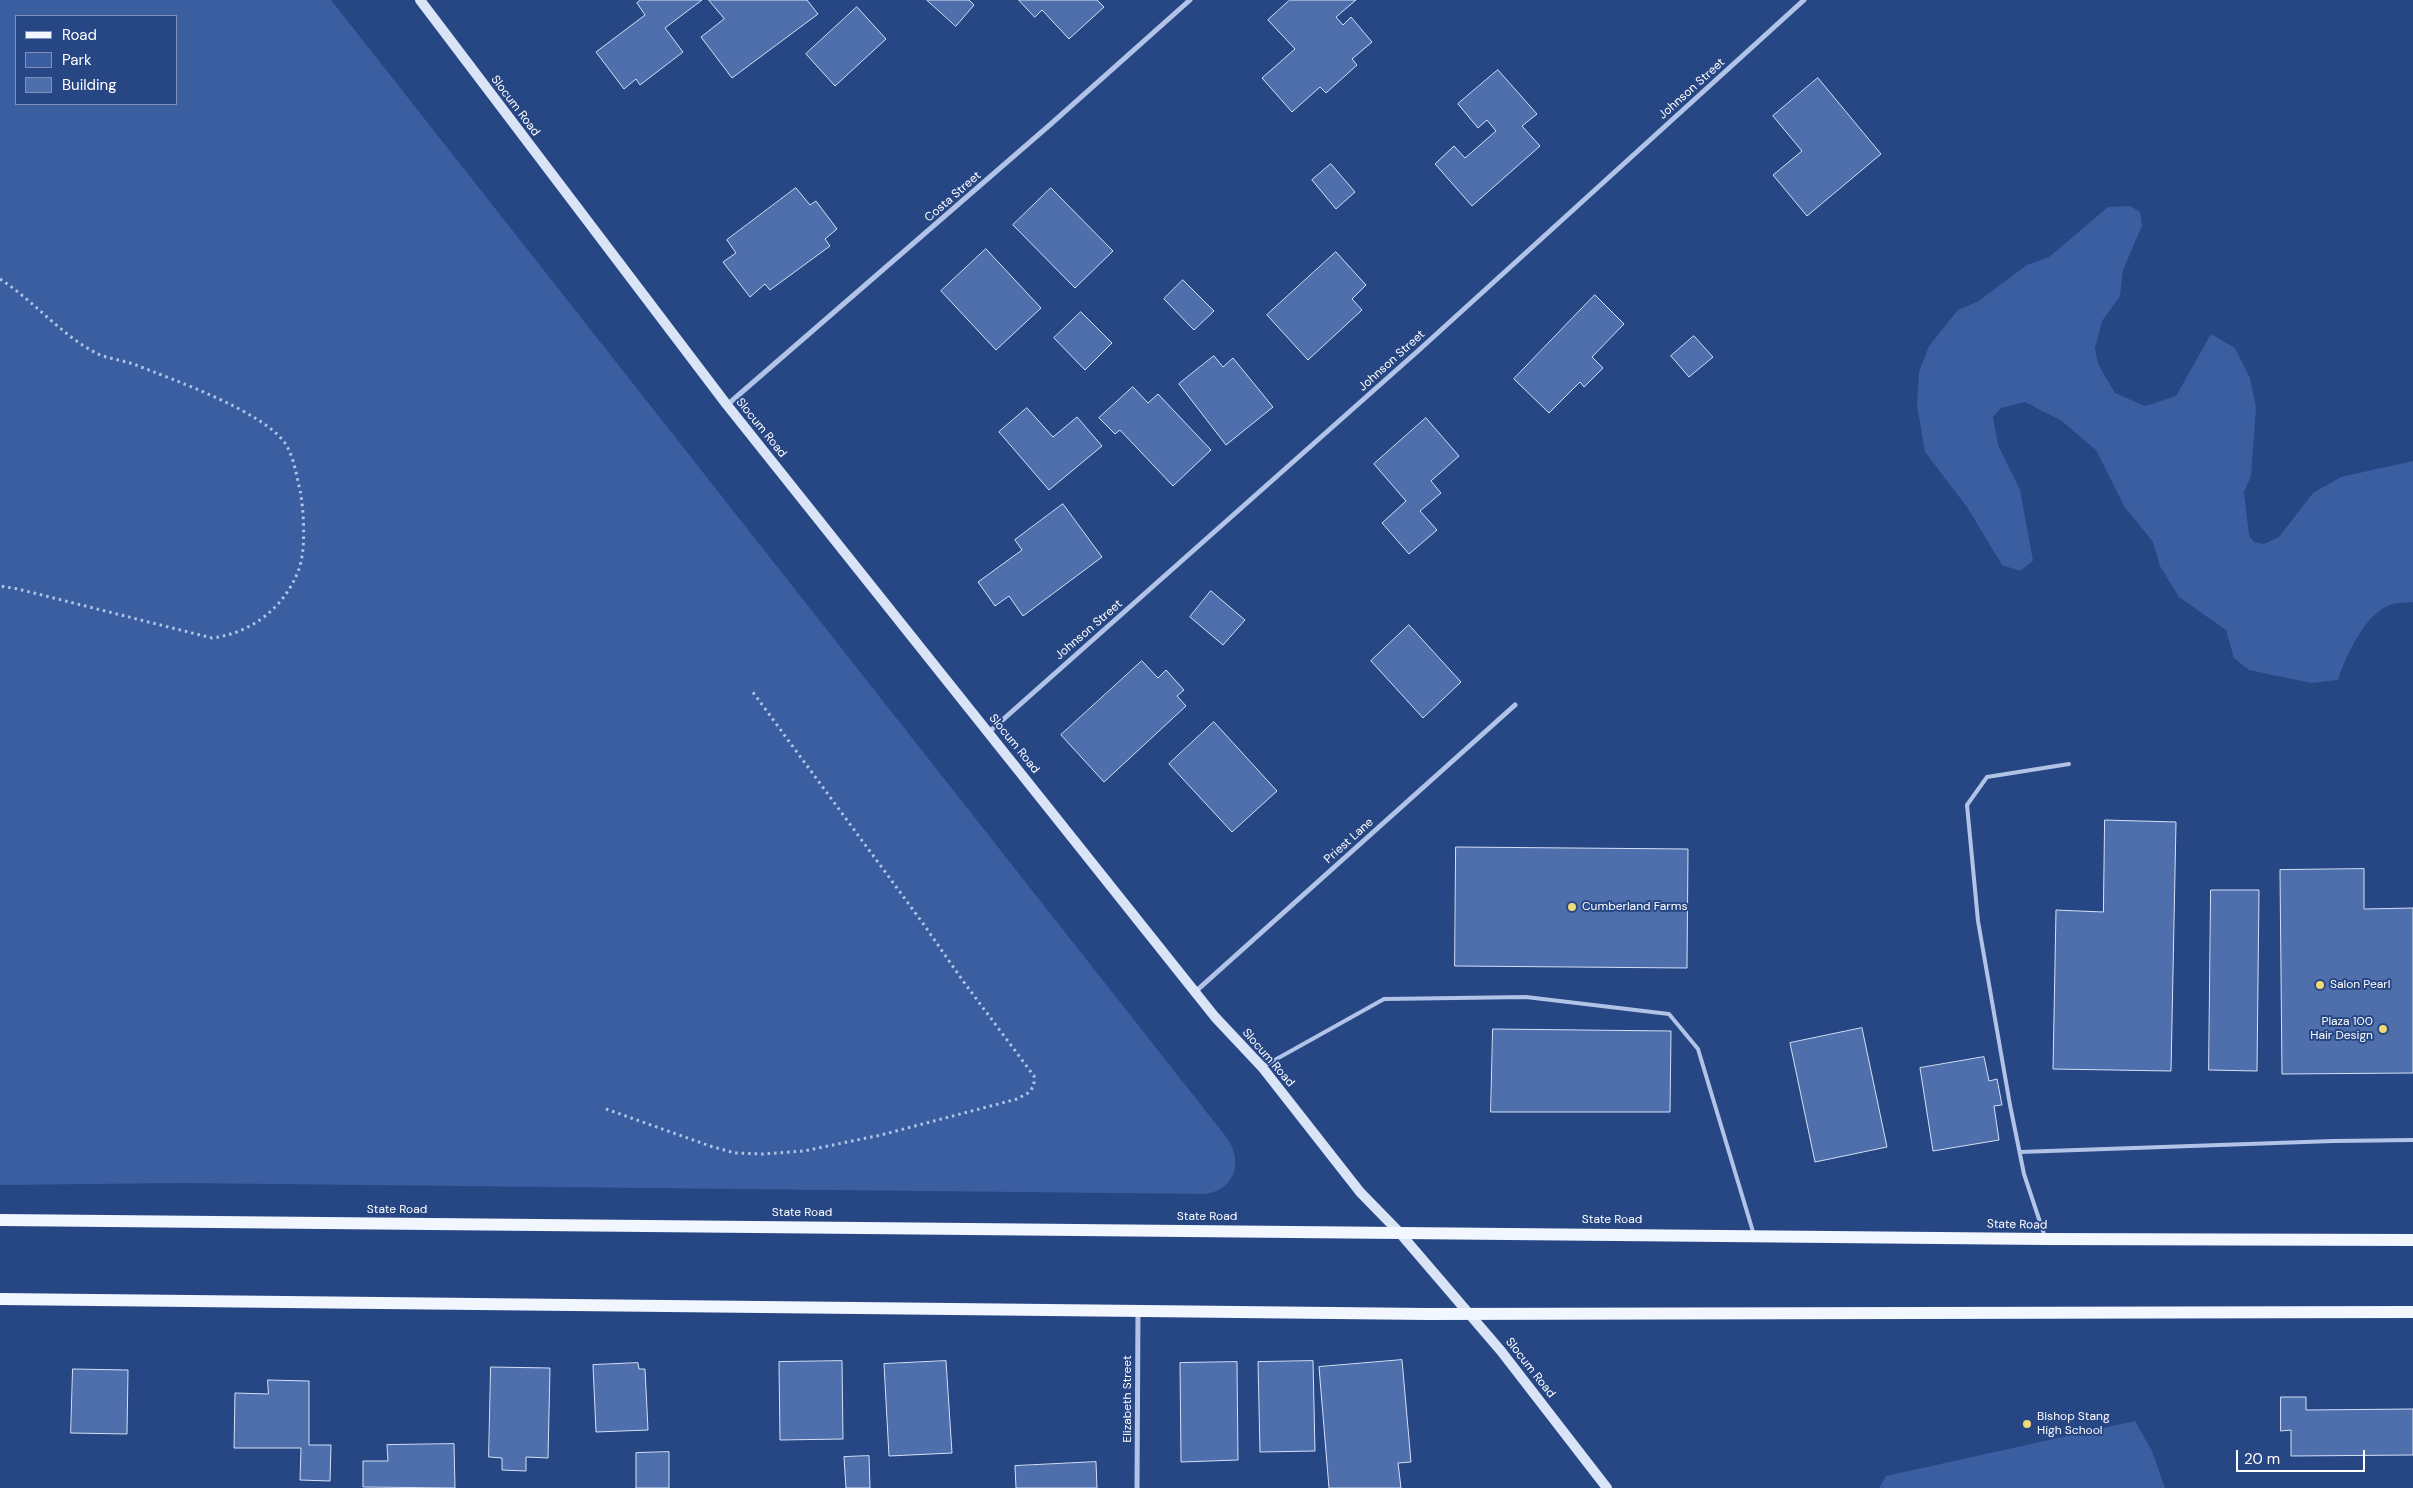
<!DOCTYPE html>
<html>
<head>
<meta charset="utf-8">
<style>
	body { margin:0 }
	#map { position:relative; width:2413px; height:1488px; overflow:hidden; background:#274684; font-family:"DM Sans",sans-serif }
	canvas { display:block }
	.legend { position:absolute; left:15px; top:15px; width:162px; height:90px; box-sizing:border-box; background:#274684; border:1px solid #7d90b5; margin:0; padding:6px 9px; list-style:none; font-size:15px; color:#fff }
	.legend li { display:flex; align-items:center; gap:10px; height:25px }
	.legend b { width:25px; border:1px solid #7d90b5 }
	.scale { position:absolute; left:2236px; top:1450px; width:129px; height:22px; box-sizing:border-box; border:2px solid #fff; border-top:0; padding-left:6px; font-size:15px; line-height:18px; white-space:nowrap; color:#fff; -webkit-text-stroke:4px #274684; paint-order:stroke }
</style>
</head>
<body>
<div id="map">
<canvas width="2413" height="1488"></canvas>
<ul class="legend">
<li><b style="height:6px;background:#f2f6fe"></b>Road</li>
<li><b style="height:14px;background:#3b5ea1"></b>Park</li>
<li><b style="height:14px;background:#4f6fac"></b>Building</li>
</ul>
<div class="scale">20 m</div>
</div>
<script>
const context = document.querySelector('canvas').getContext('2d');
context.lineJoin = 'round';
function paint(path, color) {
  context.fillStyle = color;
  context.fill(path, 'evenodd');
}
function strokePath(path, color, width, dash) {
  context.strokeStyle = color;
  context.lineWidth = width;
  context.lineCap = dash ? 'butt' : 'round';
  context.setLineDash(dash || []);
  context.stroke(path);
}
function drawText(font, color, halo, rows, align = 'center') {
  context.font = font + ' "DM Sans",sans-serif';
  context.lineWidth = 4;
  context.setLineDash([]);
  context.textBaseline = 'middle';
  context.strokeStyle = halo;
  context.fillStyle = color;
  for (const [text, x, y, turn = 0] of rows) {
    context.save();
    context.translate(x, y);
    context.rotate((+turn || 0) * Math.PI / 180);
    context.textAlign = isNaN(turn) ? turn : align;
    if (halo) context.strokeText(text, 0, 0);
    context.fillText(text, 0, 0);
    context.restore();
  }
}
paint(new Path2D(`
	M0,0H331L1227,1138C1243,1161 1236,1189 1206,1194L181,1183L0,1185ZM16,16H176V104H16Z
	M2130,206L2140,212L2142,226L2123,270L2120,296L2102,321L2095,348L2098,364L2115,393L2145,406L2176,396L2211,334L2235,348L2250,378L2256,408L2251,476L2244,492L2249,536L2254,542L2264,544L2279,537L2313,493L2341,477L2413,461V602C2406,603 2397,602 2390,605C2366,612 2345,658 2338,680L2311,683L2249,670L2234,658L2226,630L2179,597L2160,566L2153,542L2124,506L2096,450L2062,421L2025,402L2001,408L1993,417L1998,445L2020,490L2033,561L2020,571L2002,565L1967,507L1925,452L1917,405L1919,372L1929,346L1958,310L1977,302L2027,265L2049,257L2108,207Z
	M2135,1421L2152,1451L2165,1488H2413H1879L1886,1476Z`), '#3b5ea1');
const building = new Path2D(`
	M641,0H702L665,28L683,52L640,85L636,79L624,89L596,52L645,15L637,3Z
	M709,0H807L818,14L732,78L701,37L724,19Z
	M927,0H969L974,5L956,26Z
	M1019,0H1097L1104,7L1069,39L1042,10L1035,17Z
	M1290,0H1356L1336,17L1343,25L1351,17L1372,42L1352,59L1357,65L1326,93L1320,87L1292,112L1262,78L1295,49L1268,20Z
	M857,7L886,39L835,86L806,54Z
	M1498,70L1537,114L1522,126L1540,146L1472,206L1435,164L1454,146L1465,158L1496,131L1487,120L1478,128L1458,104Z
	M1818,78L1881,154L1807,216L1773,175L1802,151L1773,116Z
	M1331,164L1355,192L1336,209L1312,180Z
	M796,188L810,205L816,201L837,229L825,239L830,246L770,290L765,284L750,297L723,262L736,253L727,240Z
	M1051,188L1113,251L1075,288L1013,225Z
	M986,249L1041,308L996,350L941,291Z
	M1336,252L1366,285L1352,299L1362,310L1308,360L1267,315Z
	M1183,280L1214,311L1194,330L1164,299Z
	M1595,295L1624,324L1592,357L1603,368L1584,387L1580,382L1549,413L1514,379Z
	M1081,312L1112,343L1085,370L1054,338Z
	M1694,336L1713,357L1689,377L1671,356Z
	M1214,356L1223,367L1233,358L1273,407L1226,445L1179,384Z
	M1133,387L1148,403L1158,394L1211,450L1173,486L1120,430L1115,434L1099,418Z
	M1027,408L1053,437L1077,417L1102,446L1049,490L999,432Z
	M1426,418L1459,456L1431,481L1441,493L1420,511L1437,530L1409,554L1382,523L1406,501L1374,464Z
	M1063,504L1102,557L1023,616L1009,596L995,606L978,582L1022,550L1015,540Z
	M1211,591L1245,620L1223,645L1190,617Z
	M1409,625L1461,682L1423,718L1371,661Z
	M1142,661L1158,678L1166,670L1184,690L1177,696L1186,706L1104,782L1061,735Z
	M1214,722L1277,791L1232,832L1169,764Z
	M2105,820L2176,822L2171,1071L2053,1069L2056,910L2103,912Z
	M1456,847L1688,849L1687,968L1455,966Z
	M2364,869V909L2413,908V1073L2282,1074L2280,870Z
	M2211,890H2259L2257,1071L2209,1070Z
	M1862,1028L1887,1147L1815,1162L1790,1043Z
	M1493,1029L1671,1031L1670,1112H1491Z
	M1984,1057L1989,1081L1997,1079L2002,1105L1994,1106L1999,1140L1933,1151L1920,1068Z
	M1402,1360L1411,1462L1398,1463L1401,1488H1329L1319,1367Z
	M842,1361L843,1439L780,1440L779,1362Z
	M946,1361L952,1453L889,1456L884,1364Z
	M1313,1361L1315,1451L1260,1452L1258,1362Z
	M1237,1362L1238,1460L1181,1462L1180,1363Z
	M638,1363L639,1369H645L648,1430L596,1432L593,1365Z
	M491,1367L550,1368L548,1458L526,1457V1471L502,1470V1458L489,1457Z
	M73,1369L128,1370L127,1434L71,1433Z
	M268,1380L309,1381V1445H331L330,1481L300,1480L301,1448H234L235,1393L268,1394Z
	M2281,1397H2306V1410L2413,1409V1455L2291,1456V1430L2281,1431Z
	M454,1444L455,1488L363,1487V1461H388L387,1445Z
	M669,1452V1488H636V1453Z
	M869,1456L870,1488H846L844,1457Z
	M1096,1462L1097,1488H1016L1015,1466Z`);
paint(building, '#4f6fac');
strokePath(building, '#d4e0f6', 1);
strokePath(new Path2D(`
	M0,279C34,301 60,334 96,353C108,359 123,360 136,365C174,380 262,411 285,443C294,457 296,474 300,490C304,511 306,549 299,569C285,607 252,633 212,638L18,589L0,586
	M606,1109L710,1146L735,1153L762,1154L804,1151L881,1135L1017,1099L1028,1093L1034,1086V1076L963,981L922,922L752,691`), '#b1c4e7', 3, [2.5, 4]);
strokePath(new Path2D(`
	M1264,1066L1384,999L1526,997L1669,1014L1698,1049L1754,1235
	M2020,1152L2333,1141L2413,1140
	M2045,1237L2024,1174L2010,1105L1978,921L1967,805L1987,777L2069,764`), '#b1c4e7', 4);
strokePath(new Path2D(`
	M727,405L1052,123L1190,0
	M989,732L1419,350L1804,0
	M1195,992L1515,705
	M1137,1488L1138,1311`), '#b1c4e7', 5);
strokePath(new Path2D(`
	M420,0L727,405L1215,1017L1262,1067L1360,1192L1399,1232L1501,1351L1607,1488`), '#dae4f7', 10);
strokePath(new Path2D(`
	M0,1220L2046,1239L2413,1240
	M0,1299L1428,1314L2413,1312`), '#f2f6fe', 12);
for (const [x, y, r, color] of [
	[1572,907,5,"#f0da76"],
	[2320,985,5,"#f0da76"],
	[2383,1029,5,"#f0da76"],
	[2027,1424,5,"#f0da76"]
]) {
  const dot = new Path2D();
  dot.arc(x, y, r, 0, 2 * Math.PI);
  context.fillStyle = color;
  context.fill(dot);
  strokePath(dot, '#274684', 2);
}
drawText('12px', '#fff', '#274684', [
	["Johnson Street",1692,89,-42],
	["Slocum Road",515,106,53],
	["Costa Street",953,197,-41],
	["Johnson Street",1392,361,-42],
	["Slocum Road",761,428,51],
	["Johnson Street",1089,630,-41],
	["Slocum Road",1014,744,51],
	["Priest Lane",1349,841,-42],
	["Slocum Road",1268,1058,49],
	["State Road",397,1210],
	["State Road",802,1213],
	["State Road",1207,1217],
	["State Road",1612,1220],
	["State Road",2017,1225,1],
	["Slocum Road",1530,1368,52],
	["Elizabeth Street",1128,1399,-90]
]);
drawText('12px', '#fff', '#274684', [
	["Cumberland Farms",1582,907],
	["Salon Pearl",2330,985],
	["Plaza 100",2373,1022,"right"],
	["Hair Design",2373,1036,"right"],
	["Bishop Stang",2037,1417],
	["High School",2037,1431]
], 'left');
</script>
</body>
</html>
